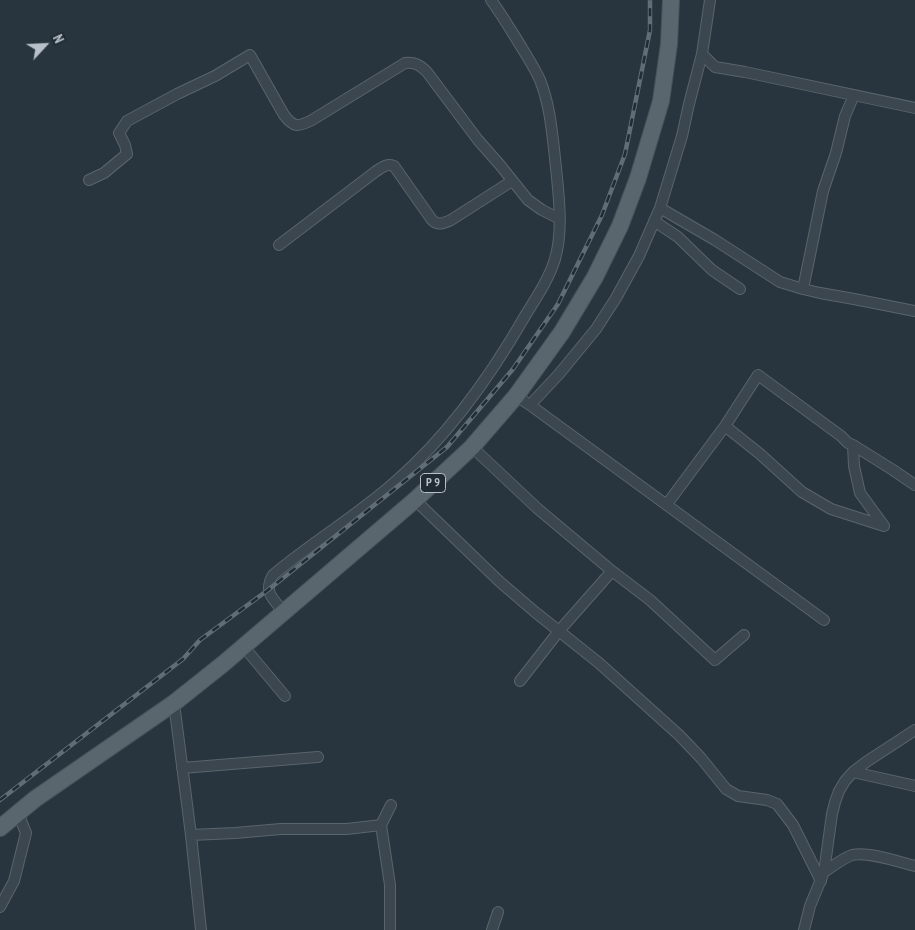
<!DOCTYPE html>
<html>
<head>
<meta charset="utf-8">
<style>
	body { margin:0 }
	#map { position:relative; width:915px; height:930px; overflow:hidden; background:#28353e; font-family:"PT Sans Narrow",sans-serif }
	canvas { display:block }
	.north { position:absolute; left:20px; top:20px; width:50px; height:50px; -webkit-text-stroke:4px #202b33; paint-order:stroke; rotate:65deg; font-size:14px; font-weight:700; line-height:20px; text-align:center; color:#b8c1c9 }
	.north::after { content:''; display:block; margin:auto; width:18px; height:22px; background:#b8c1c9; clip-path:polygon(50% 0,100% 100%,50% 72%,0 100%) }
</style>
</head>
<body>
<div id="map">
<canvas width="915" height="930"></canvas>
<div class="north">N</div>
</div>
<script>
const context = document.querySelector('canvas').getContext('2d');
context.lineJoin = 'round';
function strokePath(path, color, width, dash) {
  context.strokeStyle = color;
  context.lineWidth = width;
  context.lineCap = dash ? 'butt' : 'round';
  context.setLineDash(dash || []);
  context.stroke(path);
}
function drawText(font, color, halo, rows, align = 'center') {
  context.font = font + ' "PT Sans Narrow",sans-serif';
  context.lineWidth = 4;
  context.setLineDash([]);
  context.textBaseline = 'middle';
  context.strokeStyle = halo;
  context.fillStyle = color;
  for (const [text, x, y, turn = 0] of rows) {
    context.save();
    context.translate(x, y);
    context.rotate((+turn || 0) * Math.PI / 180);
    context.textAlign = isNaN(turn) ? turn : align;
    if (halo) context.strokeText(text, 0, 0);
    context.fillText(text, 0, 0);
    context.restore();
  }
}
const street = new Path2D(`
	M702,54L715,67L745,72L915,108
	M89,180L104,173L127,154L125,145L119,133L127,121L177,94L215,76L250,55L284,115C294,128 298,127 312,120L405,63C415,62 420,65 427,72L478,140L500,165L528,200L542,210L560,219
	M660,208L715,240L780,282L803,289L820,293L854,299L915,311
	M654,221L678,237L712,270L740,289
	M279,245L375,172C381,168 386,163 394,166L432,220C438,226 444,223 451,220L512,181
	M803,289L823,191L836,153L845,116L854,95
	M516,396L530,405L559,374L596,329L616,298L639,256L660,208L682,136L689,104L702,54L710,0
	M530,405L824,620
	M725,426L760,454L802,492L831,509L884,526
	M853,445L893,470L915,485
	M472,447L538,509L612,571L650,600L715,660L744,635
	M415,500L500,582L535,612L599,663L679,735L701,758L726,789L738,796L767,800L777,804L793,825L821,881
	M667,504L725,426L758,375L841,436L848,443L853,445L854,466L860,493L884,526
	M284,612C273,599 263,592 273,575C312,542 357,516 396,481C449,435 490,377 525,316C536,298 549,279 555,259C564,229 558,189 555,158C552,132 550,105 540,80C535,69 528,58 522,48C512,32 502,15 491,0
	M244,647L285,696
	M520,681L559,631L612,571
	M174,703L191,835L201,930
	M182,768L318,757
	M853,772L915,786
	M381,825L390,885V930
	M191,835L235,833L281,829H347L381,825L391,805
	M824,872C833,866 842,859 852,855C867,851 899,862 915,866
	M0,907L14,881L26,833L18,813
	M492,930L498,912
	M804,930L810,906L824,872L832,814L835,802L839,791L845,781L853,772L866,762L915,730`);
const primary = new Path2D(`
	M0,828L35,799L174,703L223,664L415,500L472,447L516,396L562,332L595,277L620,226L638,178L661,101L669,44L671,0`);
strokePath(street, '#59646c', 12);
strokePath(primary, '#48525a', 18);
strokePath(street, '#3c464e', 10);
strokePath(primary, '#5a666e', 16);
const rail = new Path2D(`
	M0,800L183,659L200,640L268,590L447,447L513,369L558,304L602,215L625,154L650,30V0`);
strokePath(rail, '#606d76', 4.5);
strokePath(rail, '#202b33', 2.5, [8]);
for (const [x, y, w] of [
	[433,483,25]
]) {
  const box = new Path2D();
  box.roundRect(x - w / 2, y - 9.5, w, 19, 4);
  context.fillStyle = '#202b33';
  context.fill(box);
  strokePath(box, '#b8c1c9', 1);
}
drawText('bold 12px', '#b8c1c9', null, [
	["P 9",433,483]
]);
</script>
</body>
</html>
